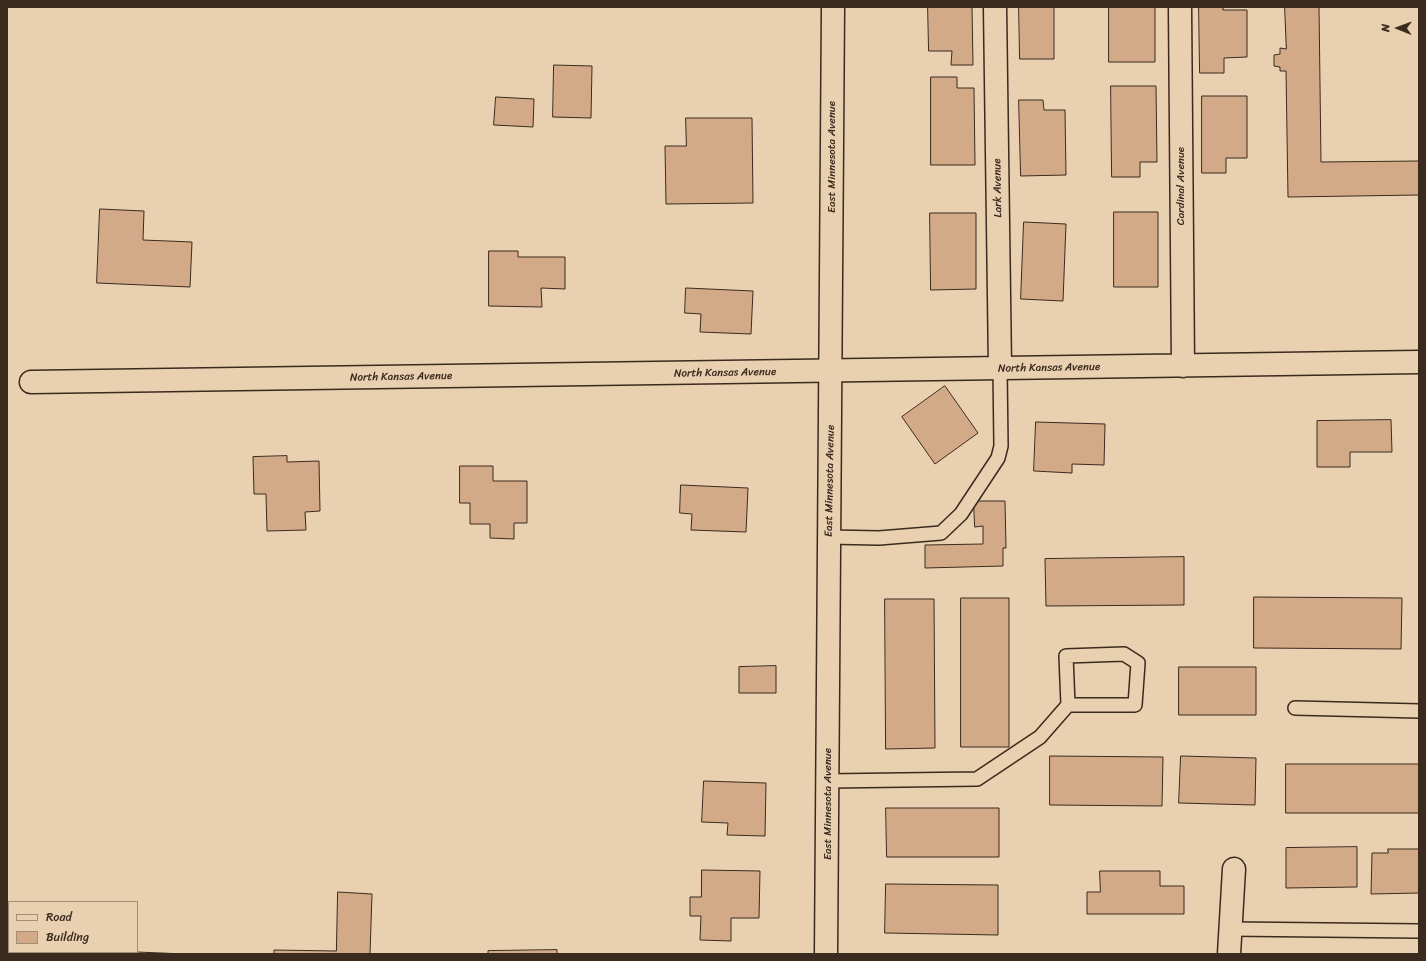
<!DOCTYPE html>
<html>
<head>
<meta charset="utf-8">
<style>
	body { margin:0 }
	#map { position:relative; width:1426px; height:961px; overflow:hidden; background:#e9d0b1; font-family:Sriracha,sans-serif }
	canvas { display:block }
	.frame { position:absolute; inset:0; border:8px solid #3b2a1e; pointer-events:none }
	.legend { position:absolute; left:8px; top:901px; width:130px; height:52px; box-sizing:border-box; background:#e9d0b1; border:1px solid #a38e76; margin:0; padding:5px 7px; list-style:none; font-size:12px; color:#3b2a1e }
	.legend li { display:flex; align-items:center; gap:8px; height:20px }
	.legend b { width:20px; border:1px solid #a38e76 }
	.north { position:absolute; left:1378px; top:8px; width:40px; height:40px; -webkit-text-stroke:3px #e9d0b1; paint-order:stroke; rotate:271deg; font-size:11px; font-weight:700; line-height:16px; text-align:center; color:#3b2a1e }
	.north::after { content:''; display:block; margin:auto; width:14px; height:18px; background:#3b2a1e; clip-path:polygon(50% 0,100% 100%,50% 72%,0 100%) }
</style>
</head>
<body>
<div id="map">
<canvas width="1426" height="961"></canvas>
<div class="frame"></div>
<ul class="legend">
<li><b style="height:5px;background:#e9d0b1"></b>Road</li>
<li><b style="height:11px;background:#d3aa87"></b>Building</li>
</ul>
<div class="north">N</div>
</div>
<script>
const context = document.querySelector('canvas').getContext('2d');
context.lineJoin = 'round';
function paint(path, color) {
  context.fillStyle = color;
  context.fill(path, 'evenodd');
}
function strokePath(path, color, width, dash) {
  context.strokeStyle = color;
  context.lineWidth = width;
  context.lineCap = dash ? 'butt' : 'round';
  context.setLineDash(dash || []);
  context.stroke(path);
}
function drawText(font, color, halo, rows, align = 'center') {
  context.font = font + ' Sriracha,sans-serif';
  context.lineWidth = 3.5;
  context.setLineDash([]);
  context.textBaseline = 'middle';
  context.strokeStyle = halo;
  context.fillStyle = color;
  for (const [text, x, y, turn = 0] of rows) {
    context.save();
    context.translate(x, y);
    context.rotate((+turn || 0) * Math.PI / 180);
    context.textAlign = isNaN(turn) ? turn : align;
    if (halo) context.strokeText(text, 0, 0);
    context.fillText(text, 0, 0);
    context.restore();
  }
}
const building = new Path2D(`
	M928,7H972L973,65H951L952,51H929Z
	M1019,7H1054V59H1020Z
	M1109,7H1155V62H1109Z
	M1199,7H1223V10H1247V57L1224,58V73H1200Z
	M1285,7H1319L1321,162L1419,161V195L1288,197L1286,71H1280V67L1274,66V55L1280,54V48L1286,49Z
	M554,65L592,66L591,118L553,117Z
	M931,77H957V88H974L975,165H931Z
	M1111,86H1156L1157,162H1140V177H1112Z
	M1202,96H1247V158H1226V173H1202Z
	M496,97L534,99L533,127L494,125Z
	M1019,100H1043L1044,110H1065L1066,175L1021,176Z
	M686,118H752L753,203L666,204L665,146H686Z
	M100,209L144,211L143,240L192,242L190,287L97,283Z
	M1114,212H1158V287H1114Z
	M930,213H976V289L931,290Z
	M1024,222L1066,224L1063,301L1021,299Z
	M489,251H518V257H565V289L541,288L542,307L489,306Z
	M686,288L753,291L751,334L700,332L701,314L685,313Z
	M945,386L978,433L935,464L902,417Z
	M1391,420L1392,452H1350V467H1317V421Z
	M1036,422L1105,424L1104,465L1072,464V473L1034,471Z
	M287,456V462L319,461L320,511L305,512L306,530L267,531L266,494H254L253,457Z
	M460,466H493V481H527V523H514V539L490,538V524H470V503H460Z
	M681,485L748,488L746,532L691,530L692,514L680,513Z
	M974,501H1005L1006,548H1003V566L925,568V545L983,544V526L975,527Z
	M1184,557V605L1046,606L1045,559Z
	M1254,597L1402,598L1401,649L1254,648Z
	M961,598H1009V747H961Z
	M885,599H934L935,748L886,749Z
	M776,666V693H739V667Z
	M1179,667H1256V715H1179Z
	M1050,756L1163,757L1162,806L1050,805Z
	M1181,756L1256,758L1255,805L1179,803Z
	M1286,764H1419V813H1286Z
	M704,781L766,783L765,836L727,835L728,823L702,822Z
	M886,808H999V857H887Z
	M1357,847V887L1286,888V848Z
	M1388,849H1419V893L1371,894L1372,853H1388Z
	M702,870L760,871L759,918H731V941L700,940L701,916H690V897H701Z
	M1100,871H1160V886H1184V914H1087V892H1100Z
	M886,884L998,885V935L885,933Z
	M338,892L372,894L370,954H274V950L336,951Z
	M557,950V954H488V951Z
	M87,952H137L185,954H87Z`);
paint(building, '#d3aa87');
strokePath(building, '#3b2a1e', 1);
const lane = new Path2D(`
	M829,537L879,538L941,533L961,514L998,458L1001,446L1000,368
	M1295,708L1419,711
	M828,781L977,779L1040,737L1068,705H1135L1138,663L1124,654L1066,656L1068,705
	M1230,929L1419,931`);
const street = new Path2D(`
	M995,7L1000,368
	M1180,7L1183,366
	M31,382L1419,362
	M1229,954L1234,869`);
const secondary = new Path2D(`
	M826,954L833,7`);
strokePath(lane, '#3b2a1e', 16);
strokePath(street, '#3b2a1e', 25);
strokePath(secondary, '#3b2a1e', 25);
strokePath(lane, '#e9d0b1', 13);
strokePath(street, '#e9d0b1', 22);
strokePath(secondary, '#e9d0b1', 22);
drawText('11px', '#3b2a1e', '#e9d0b1', [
	["East Minnesota Avenue",832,157,-90],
	["Cardinal Avenue",1181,186,-90],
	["Lark Avenue",998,188,-91],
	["North Kansas Avenue",1049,368,-1],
	["North Kansas Avenue",725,373,-1],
	["North Kansas Avenue",401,377,-1],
	["East Minnesota Avenue",830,481,-89],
	["East Minnesota Avenue",828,804,-90]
]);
</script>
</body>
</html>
